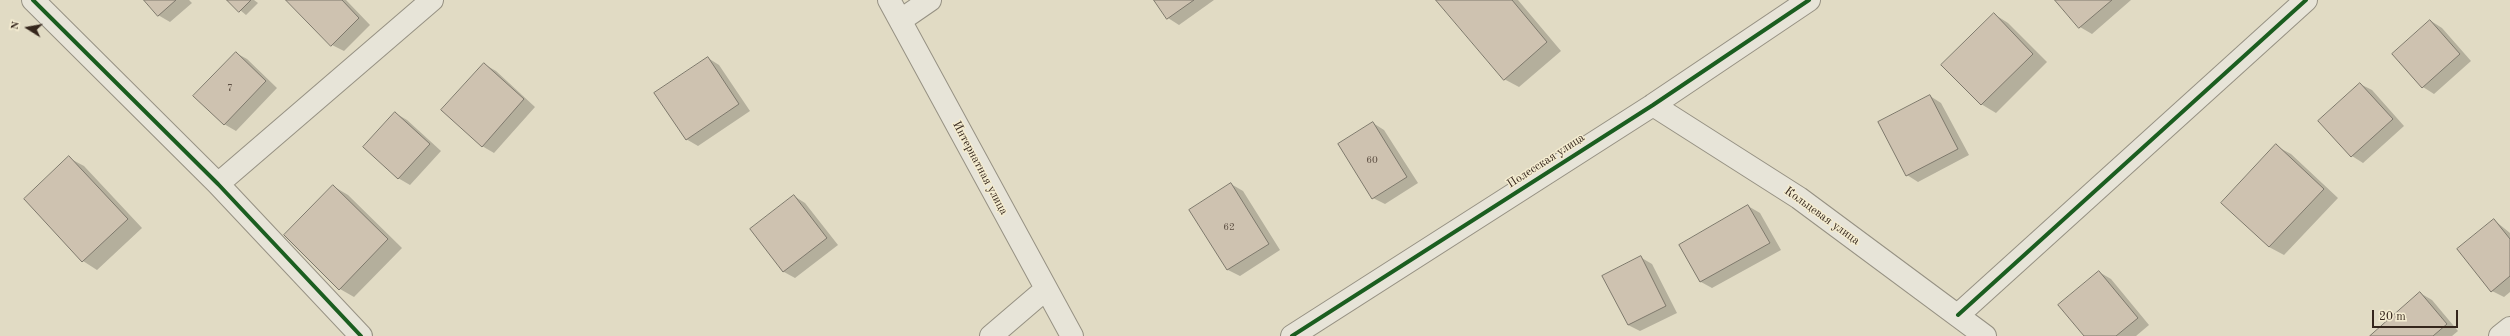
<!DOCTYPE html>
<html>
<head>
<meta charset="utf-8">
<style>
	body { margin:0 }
	#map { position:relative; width:2510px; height:336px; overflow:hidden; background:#e1dbc4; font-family:"Old Standard TT",serif }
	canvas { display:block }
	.north { position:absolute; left:8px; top:8px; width:40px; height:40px; -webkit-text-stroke:3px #f4ecd0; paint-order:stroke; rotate:281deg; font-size:11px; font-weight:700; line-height:16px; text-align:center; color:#35261c }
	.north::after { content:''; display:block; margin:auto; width:14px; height:18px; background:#35261c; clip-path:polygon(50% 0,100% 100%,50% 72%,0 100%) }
	.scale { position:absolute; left:2372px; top:310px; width:86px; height:18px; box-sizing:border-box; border:2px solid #35261c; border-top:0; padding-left:5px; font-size:12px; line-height:14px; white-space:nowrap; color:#35261c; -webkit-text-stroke:3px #f4ecd0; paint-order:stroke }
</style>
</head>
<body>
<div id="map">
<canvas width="2510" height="336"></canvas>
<div class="north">N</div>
<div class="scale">20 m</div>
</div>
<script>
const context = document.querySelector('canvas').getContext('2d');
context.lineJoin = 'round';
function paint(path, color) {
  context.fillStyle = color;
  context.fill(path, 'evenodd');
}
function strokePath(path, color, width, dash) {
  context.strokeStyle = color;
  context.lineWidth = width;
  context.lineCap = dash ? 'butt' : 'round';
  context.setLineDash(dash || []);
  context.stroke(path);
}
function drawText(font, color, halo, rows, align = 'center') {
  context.font = font + ' "Old Standard TT",serif';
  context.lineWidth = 3;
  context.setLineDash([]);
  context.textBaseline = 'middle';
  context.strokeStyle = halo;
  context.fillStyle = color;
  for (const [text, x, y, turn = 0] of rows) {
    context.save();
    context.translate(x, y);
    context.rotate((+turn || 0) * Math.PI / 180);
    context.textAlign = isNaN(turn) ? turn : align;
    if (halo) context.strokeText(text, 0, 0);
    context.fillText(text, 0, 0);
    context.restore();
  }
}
paint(new Path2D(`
	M145,0H189L192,3L170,22L158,15Z
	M228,0H254L258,3L246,15Z
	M288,0H346L370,25L344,51L332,45Z
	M1155,0H1214L1179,25L1168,18Z
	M1437,0H1518L1561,51L1519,87L1504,79Z
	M2057,0H2131L2092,34L2080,27Z
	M1994,14L2008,23L2047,62L1996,113L1981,104Z
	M2431,21L2442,28L2471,61L2434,94L2423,87Z
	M236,53L247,59L277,88L236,131L224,124Z
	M708,58L719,65L750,111L698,146L686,139Z
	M484,64L496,71L535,107L494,153L482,146Z
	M2360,84L2372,90L2404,126L2363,163L2352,156Z
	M1930,96L1941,103L1969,155L1918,182L1907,175Z
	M395,113L407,120L441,151L410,185L398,178Z
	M1373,123L1384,130L1418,183L1385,204L1373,198Z
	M2276,146L2291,154L2338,198L2284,255L2269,247Z
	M69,158L84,166L142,228L97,270L83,261Z
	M1231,184L1243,191L1280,250L1240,276L1228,270L1191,210Z
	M333,186L348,195L402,248L354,297L340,289Z
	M794,196L805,203L838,245L795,278L784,272L751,229Z
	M1748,206L1760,213L1781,250L1712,288L1701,282L1680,245Z
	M2494,220L2510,233V292L2504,297L2492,291Z
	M1640,257L1652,264L1677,313L1640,331L1628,325Z
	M2099,272L2111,279L2149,325L2136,336H2085Z
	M2420,293L2432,300L2458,331L2452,336H2371Z`), '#0003');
const building = new Path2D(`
	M144,0H176L158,16Z
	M227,0H251L239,12Z
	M286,0H342L359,18L331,46Z
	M1154,0H1194L1167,19Z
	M1436,0H1512L1547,42L1504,80Z
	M2055,0H2112L2079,28Z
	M1994,13L2033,54L1981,105L1941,65Z
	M2430,20L2460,54L2422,88L2392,54Z
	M236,52L266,81L224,125L193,96Z
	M708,57L739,104L686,140L654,93Z
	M484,63L524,99L482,147L441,110Z
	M2360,83L2393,119L2351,157L2318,121Z
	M1930,95L1958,149L1906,176L1878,122Z
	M395,112L430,144L398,179L363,147Z
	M1373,122L1407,177L1372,199L1338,144Z
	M2276,144L2324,189L2269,247L2221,203Z
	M69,156L128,219L82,262L24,199Z
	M1231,183L1269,244L1227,270L1189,210Z
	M333,185L388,239L339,290L284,235Z
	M794,195L827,238L783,272L750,229Z
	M1748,205L1770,243L1700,282L1679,245Z
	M2494,219L2510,239V276L2491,292L2457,249Z
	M1641,256L1666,306L1628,325L1602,276Z
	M2099,271L2138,318L2116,336H2084L2058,305Z
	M2420,292L2447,324L2433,336H2370Z`);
paint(building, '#cec2b0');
strokePath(building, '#7e796c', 1);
const minor = new Path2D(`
	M33,0L218,184L361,336
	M889,0L1072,336
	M901,20L930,0
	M1653,105L1799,198L1985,336
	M218,184L432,0
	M1958,315L2306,0
	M991,336L1046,289
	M1292,336L1653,105L1809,0
	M2500,336L2510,328`);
strokePath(minor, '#969183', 24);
strokePath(minor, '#e7e4d8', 22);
strokePath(new Path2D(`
	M33,0L218,184L361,336
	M1958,315L2306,0
	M1292,336L1653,105L1809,0`), '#1b5e20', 4);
drawText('10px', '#5b4d41', null, [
	["7",230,88],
	["60",1372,160],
	["62",1229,227]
]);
drawText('12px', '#35261c', '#f4ecd0', [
	["Полесская улица",1546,161,-33],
	["Интернатная улица",980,168,62],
	["Кольцевая улица",1822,216,36]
]);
</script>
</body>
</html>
